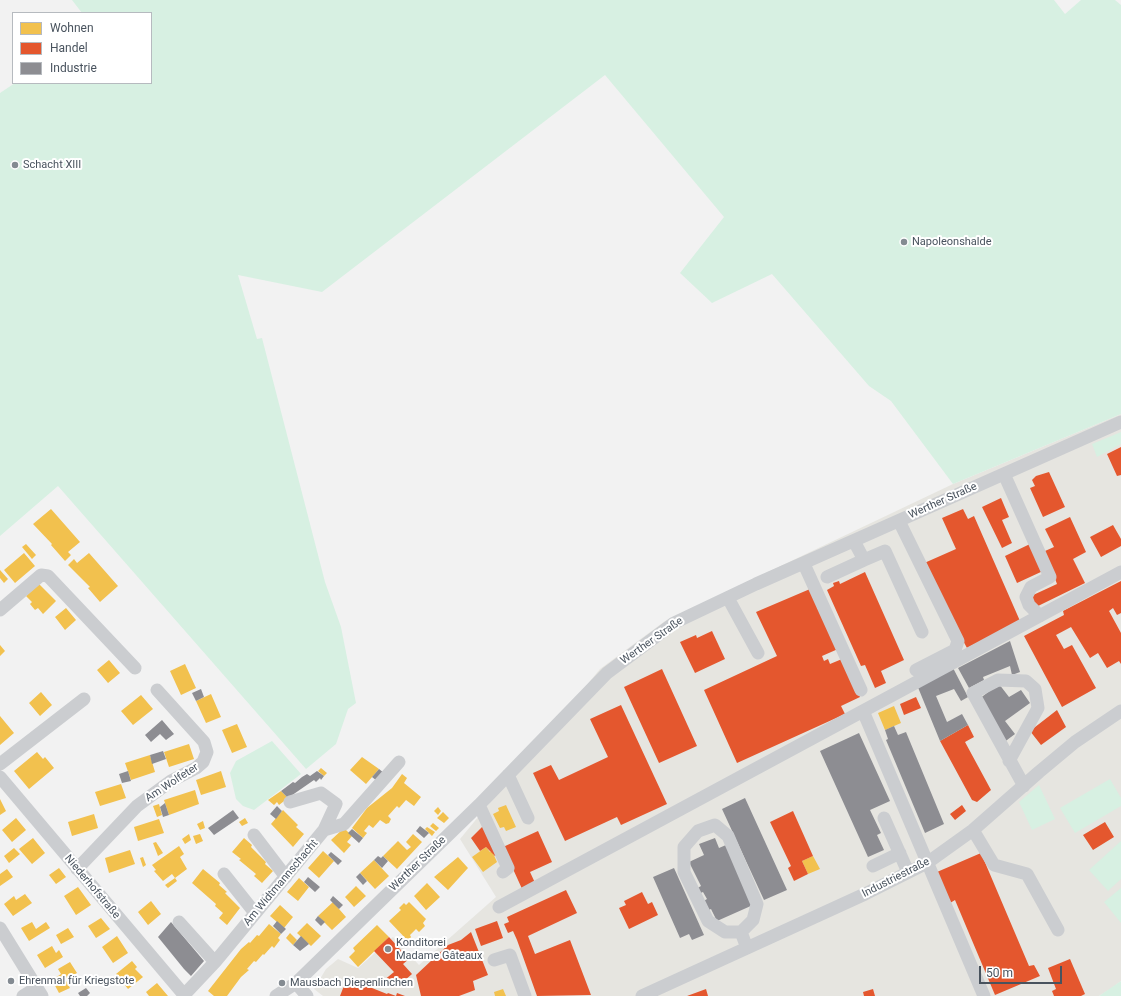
<!DOCTYPE html>
<html>
<head>
<meta charset="utf-8">
<style>
	body { margin:0 }
	#map { position:relative; width:1121px; height:996px; overflow:hidden; background:#f2f2f2; font-family:Roboto,sans-serif }
	canvas { display:block }
	.legend { position:absolute; left:12px; top:12px; width:140px; height:72px; box-sizing:border-box; background:#fff; border:1px solid #b6babf; margin:0; padding:5px 7px; list-style:none; font-size:12px; color:#49535e }
	.legend li { display:flex; align-items:center; gap:8px; height:20px }
	.legend b { width:20px; border:1px solid #b6babf }
	.scale { position:absolute; left:979px; top:966px; width:83px; height:18px; box-sizing:border-box; border:2px solid #49535e; border-top:0; padding-left:5px; font-size:12px; line-height:14px; white-space:nowrap; color:#49535e; -webkit-text-stroke:3px #fff; paint-order:stroke }
</style>
</head>
<body>
<div id="map">
<canvas width="1121" height="996"></canvas>
<ul class="legend">
<li><b style="height:11px;background:#f2c14e"></b>Wohnen</li>
<li><b style="height:11px;background:#e4572e"></b>Handel</li>
<li><b style="height:11px;background:#8d8d92"></b>Industrie</li>
</ul>
<div class="scale">50 m</div>
</div>
<script>
const context = document.querySelector('canvas').getContext('2d');
context.lineJoin = 'round';
function paint(path, color) {
  context.fillStyle = color;
  context.fill(path, 'evenodd');
}
function strokePath(path, color, width, dash) {
  context.strokeStyle = color;
  context.lineWidth = width;
  context.lineCap = dash ? 'butt' : 'round';
  context.setLineDash(dash || []);
  context.stroke(path);
}
function drawText(font, color, halo, rows, align = 'center') {
  context.font = font + ' Roboto,sans-serif';
  context.lineWidth = 4;
  context.setLineDash([]);
  context.textBaseline = 'middle';
  context.strokeStyle = halo;
  context.fillStyle = color;
  for (const [text, x, y, turn = 0] of rows) {
    context.save();
    context.translate(x, y);
    context.rotate((+turn || 0) * Math.PI / 180);
    context.textAlign = isNaN(turn) ? turn : align;
    if (halo) context.strokeText(text, 0, 0);
    context.fillText(text, 0, 0);
    context.restore();
  }
}
paint(new Path2D(`
	M1121,414V981L1112,988L1099,996H323L314,989L326,969L338,959L358,968L393,937L419,965L496,897L460,839L600,669L665,621L953,484Z`), '#e6e5e0');
paint(new Path2D(`
	M72,0H1054L1065,14L1081,0H1115L1121,5V414L953,484L891,401L869,386L772,274L712,303L680,273L724,217L605,75L322,292L238,275L257,339L262,338L325,582L341,627L356,703L348,709L336,744L306,769L58,486L0,536V93L15,83H151V13H82Z
	M1121,432V444L1097,457L1092,444Z
	M272,741L301,774L254,810L243,806L236,799L230,773L236,761Z
	M1110,779L1121,798V806L1075,833L1060,808Z
	M1039,785L1055,819L1032,830L1019,802Z
	M1121,841V879L1108,891L1089,870Z
	M1121,888V923L1104,902Z
	M1121,981V996H1099Z`), '#d7f0e2');
paint(new Path2D(`
	M51,509L80,542L68,552L71,555L65,561L51,545L52,544L33,524Z
	M26,544L36,555L32,559L22,547Z
	M24,553L35,566L15,583L4,570Z
	M89,553L118,586L100,602L88,588L90,587L68,565L74,559L77,563Z
	M0,570L8,579L4,583L0,578Z
	M39,584L56,601L43,614L38,608L35,610L30,604L32,602L26,596Z
	M66,608L76,620L65,630L55,617Z
	M0,645L5,651L0,656Z
	M109,660L120,673L108,683L97,670Z
	M185,664L196,688L181,695L170,671Z
	M41,692L52,705L40,716L29,703Z
	M211,694L221,717L206,723L196,701Z
	M141,695L153,709L133,725L121,711Z
	M894,706L901,723L885,730L878,713Z
	M0,716L14,733L0,745Z
	M237,724L247,747L232,753L222,730Z
	M189,744L194,759L169,767L164,752Z
	M37,752L43,759L45,757L54,768L29,789L14,771Z
	M150,755L155,772L131,780L125,763Z
	M362,757L379,769L366,784L350,770Z
	M321,768L327,773L324,776L318,771Z
	M221,771L226,787L201,795L196,780Z
	M402,774L407,778L404,783L421,797L414,806L406,800L399,808L397,806L388,816L391,819L389,823L386,824L380,820L373,828L369,825L364,831L367,833L363,838L352,828L367,808L392,788Z
	M121,784L126,798L100,806L95,792Z
	M195,790L199,804L169,815L164,800Z
	M281,791L288,798L279,805L277,802L274,805L268,800Z
	M0,799L6,811L0,815Z
	M159,804L162,815L157,817L153,806Z
	M506,805L516,827L506,831L504,827L500,828L493,814L499,811L498,808Z
	M438,807L441,811L438,815L434,811Z
	M283,810L298,825L296,827L304,834L293,847L271,824Z
	M443,812L449,818L444,823L437,818Z
	M94,814L98,828L72,836L68,822Z
	M16,818L26,830L12,842L2,830Z
	M245,818L248,823L242,826L239,822Z
	M159,819L164,833L138,841L134,827Z
	M203,821L205,828L200,830L197,824Z
	M433,823L439,828L436,831L430,826Z
	M427,827L435,832L432,836L425,829Z
	M344,828L352,836L347,842L351,845L344,853L331,840Z
	M189,834L191,840L185,844L182,839Z
	M200,834L203,841L196,844L193,836Z
	M413,834L422,842L397,869L383,856L398,841L407,850L411,847L406,842Z
	M33,838L45,853L32,864L19,849Z
	M244,838L252,845L251,847L266,862L265,864L273,871L262,883L254,876L256,874L239,860L241,859L232,852Z
	M156,842L163,853L158,856L153,843Z
	M179,846L184,854L180,857L187,869L175,878L172,874L163,881L154,871L156,870L152,865Z
	M486,847L490,852L492,851L497,862L483,872L472,857Z
	M14,848L20,854L9,863L4,856Z
	M130,850L135,864L109,873L105,858Z
	M323,851L334,861L319,878L308,868Z
	M813,856L820,869L808,874L802,861Z
	M143,857L146,865L143,867L140,858Z
	M458,857L468,868L448,890L434,877Z
	M374,860L389,876L375,889L360,873Z
	M59,868L66,877L56,884L49,875Z
	M7,869L13,877L0,886V874Z
	M203,869L220,883L219,885L227,892L225,893L240,908L227,925L219,918L223,913L215,906L216,904L192,883Z
	M175,878L177,881L168,888L165,885Z
	M299,878L309,887L298,901L287,892Z
	M427,883L440,897L426,910L414,896Z
	M356,886L366,896L354,907L345,897Z
	M78,887L91,905L76,915L64,896Z
	M25,894L32,903L13,916L4,904L14,896L16,900Z
	M151,901L161,914L148,925L138,912Z
	M333,902L346,917L332,930L318,916Z
	M409,902L426,919L423,923L425,926L419,932L416,929L410,935L411,937L408,941L389,921L401,910L399,908L404,903L406,905Z
	M280,905L293,917L284,928L270,916Z
	M101,918L110,929L96,938L88,926Z
	M32,922L36,929L46,922L50,928L29,941L21,928Z
	M307,923L321,936L311,946L297,933Z
	M269,924L281,934L278,938L280,940L274,948L272,946L264,955L263,954L256,962L254,961L247,969L249,970L241,977L227,996H214L208,991L241,949L249,942L250,943L257,935L259,936Z
	M377,925L389,937L358,967L349,957L355,951L353,948Z
	M68,928L74,937L61,944L56,935Z
	M290,933L297,940L293,945L286,938Z
	M117,936L128,953L113,963L102,947Z
	M52,946L56,953L59,950L63,957L45,968L37,955Z
	M132,961L137,967L135,969L143,977L128,989L116,974Z
	M70,962L77,973L65,979L70,988L59,993L52,980L61,974L58,969Z
	M157,983L168,996H149L146,992Z
	M503,989L506,996H495L494,992Z`), '#f2c14e');
paint(new Path2D(`
	M1121,447V475L1117,476L1107,454Z
	M1049,472L1065,507L1043,517L1030,488L1035,486L1032,480L1036,476Z
	M1001,498L1009,517L1002,520L1012,543L1002,548L982,507Z
	M963,509L968,519L974,516L1020,621L967,648L922,564L956,549L942,518Z
	M1070,517L1086,552L1073,559L1085,583L1036,607L1031,596L1057,584L1045,551L1054,547L1045,529Z
	M1113,525L1121,539V546L1101,557L1090,537Z
	M1030,544L1043,571L1017,583L1005,556Z
	M865,572L904,660L881,671L886,683L875,688L865,665L861,666L827,590L834,586L833,583L839,581L840,584Z
	M1121,581V613L1117,615L1113,608L1109,611L1121,633V664L1119,661L1107,668L1098,653L1090,658L1071,627L1056,635L1064,649L1072,645L1096,688L1062,707L1024,636L1064,615L1063,611Z
	M810,589L838,649L822,656L824,661L828,659L830,664L842,659L860,697L841,706L845,714L737,763L704,690L777,656L756,612Z
	M712,631L725,659L695,673L680,642L696,635L697,638Z
	M662,669L697,746L659,763L624,687Z
	M916,697L921,708L904,715L900,704Z
	M621,705L667,804L621,825L617,817L565,841L533,773L551,765L559,780L608,757L590,719Z
	M1057,710L1066,727L1041,745L1030,731Z
	M968,725L974,737L965,742L991,790L977,802L972,800L940,741Z
	M962,805L966,811L955,820L950,814Z
	M793,811L813,856L802,861L808,874L794,881L788,868L791,866L770,822Z
	M1105,822L1114,837L1093,850L1083,835Z
	M486,823L500,853L495,856L486,847L480,851L471,838Z
	M538,831L552,862L530,872L536,885L523,891L503,847Z
	M981,853L1029,966L1034,965L1040,976L995,995L955,900L950,903L937,872Z
	M566,890L577,913L528,936L535,954L570,940L591,995L537,996L517,940L513,931L508,933L504,924L509,922L507,917Z
	M642,892L648,904L652,902L658,915L629,929L619,908L626,905L624,901Z
	M497,921L503,938L481,946L475,929Z
	M471,932L488,975L473,981L475,990L459,996H421L416,975L448,945L461,940Z
	M389,937L409,959L403,964L412,974L396,988L383,981L394,972L374,951Z
	M1070,959L1085,994L1081,996H1054L1052,991L1056,989L1048,968Z
	M347,978L387,994L388,993L396,996L397,993L405,996H340Z
	M706,989L708,996H687Z
	M873,989L875,996H864L863,992Z`), '#e4572e');
paint(new Path2D(`
	M1010,641L1020,672L1012,675L1010,666L983,677L984,680L969,688L958,668Z
	M952,666L968,697L961,701L954,689L936,696L947,722L962,714L968,725L940,741L917,685Z
	M999,684L1009,697L1021,690L1030,703L1005,721L1015,734L1003,743L979,699Z
	M201,689L204,697L196,701L192,693Z
	M162,720L174,734L166,740L160,734L151,742L145,735Z
	M894,726L898,735L906,732L944,824L925,833L886,740L888,739L885,730Z
	M859,733L890,801L870,810L881,833L877,835L884,850L868,857L820,751Z
	M163,751L166,759L152,764L150,755Z
	M379,769L384,773L377,781L372,777Z
	M128,771L131,781L122,783L119,774Z
	M317,771L324,776L321,780L320,778L316,782L314,780L288,798L281,791L293,782L295,783L302,777L307,774L310,776Z
	M745,798L787,890L764,900L722,809Z
	M165,803L169,815L163,817L160,807Z
	M277,806L282,811L276,819L270,814Z
	M233,810L239,818L214,835L208,828Z
	M420,826L429,833L424,838L416,831Z
	M352,829L363,838L359,843L348,833Z
	M715,838L719,848L726,845L753,905L717,921L711,909L706,911L702,902L707,899L703,892L698,894L696,889L701,886L689,862L704,855L699,844Z
	M331,852L342,861L338,865L328,855Z
	M378,856L381,858L383,856L388,861L382,868L374,860Z
	M674,868L704,935L692,940L689,934L680,938L653,877Z
	M360,873L367,881L363,885L356,877Z
	M308,877L320,887L315,892L304,882Z
	M333,896L343,905L339,909L330,900Z
	M318,916L325,922L321,926L315,920Z
	M277,921L286,929L281,934L273,926Z
	M171,922L204,961L191,976L184,969L158,937Z
	M301,936L309,944L300,951L293,945Z
	M86,988L90,993L87,996H80L78,993Z`), '#8d8d92');
strokePath(new Path2D(`
	M1004,474L1050,577L1031,587L1026,597L1029,605L1040,616
	M899,521L958,641L955,650L916,670
	M854,541L864,560L885,551L922,632
	M804,564L861,690
	M827,577L864,560
	M728,598L758,653
	M0,610L41,575L48,576L135,668
	M863,711L984,996
	M1009,761L1038,708L1035,689L1026,681L998,680L973,693L1024,786
	M0,764L84,699
	M508,775L528,818
	M0,777L185,996
	M479,805L508,868L503,872
	M884,818L908,872
	M324,830L344,824L399,762
	M973,830L994,865L1027,874L1058,930
	M254,835L286,877
	M873,866L900,853
	M77,869L137,806L171,781L196,768L203,762L207,752L204,742L157,690
	M224,874L255,913
	M499,907L1121,572
	M179,922L215,962
	M0,928L42,996
	M741,932H725L708,921L684,872V847L698,831L715,825L728,836L757,904L753,920L741,932L747,948
	M494,960L510,955L525,996
	M296,983L307,996
	M184,995L215,962L324,830L336,804L321,793L290,802
	M23,996L36,988
	M276,996L296,983L479,805L607,673L674,623L756,584L1121,422
	M642,996L865,894L927,863L973,830L1039,772L1075,742L1121,711`), '#cbcdd0', 13);
for (const [x, y, r, color] of [
	[15,165,4,"#848b92"],
	[904,242,4,"#848b92"],
	[388,949,4,"#848b92"],
	[11,981,4,"#848b92"],
	[282,983,4,"#848b92"]
]) {
  const dot = new Path2D();
  dot.arc(x, y, r, 0, 2 * Math.PI);
  context.fillStyle = color;
  context.fill(dot);
  strokePath(dot, '#fff', 1.5);
}
drawText('11px', '#49535e', '#fff', [
	["Schacht XIII",23,165],
	["Napoleonshalde",912,242],
	["Konditorei",396,943],
	["Madame Gâteaux",396,956],
	["Ehrenmal für Kriegstote",19,981],
	["Mausbach Diepenlinchen",290,983]
], 'left');
drawText('11px', '#49535e', '#fff', [
	["Werther Straße",943,501,-24],
	["Werther Straße",652,641,-35],
	["Am Wolfeter",172,783,-33],
	["Werther Straße",418,864,-44],
	["Industriestraße",896,878,-27],
	["Am Widtmannschacht",281,883,-50],
	["Niederhofstraße",92,887,50]
]);
</script>
</body>
</html>
